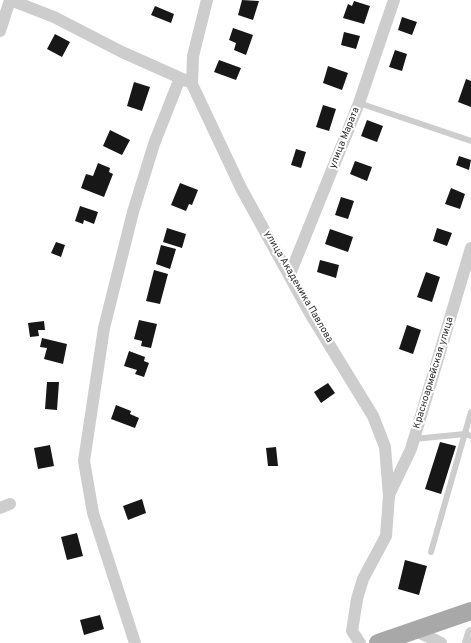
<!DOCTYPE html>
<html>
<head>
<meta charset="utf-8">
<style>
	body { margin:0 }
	canvas { display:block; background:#fff }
</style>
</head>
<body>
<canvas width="471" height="643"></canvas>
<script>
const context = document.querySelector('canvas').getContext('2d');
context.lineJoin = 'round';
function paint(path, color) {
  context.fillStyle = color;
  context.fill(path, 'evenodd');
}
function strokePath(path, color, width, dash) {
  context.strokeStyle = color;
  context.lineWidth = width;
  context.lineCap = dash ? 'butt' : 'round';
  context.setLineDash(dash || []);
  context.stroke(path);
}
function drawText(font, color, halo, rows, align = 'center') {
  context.font = font + ' Overpass,sans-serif';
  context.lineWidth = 4;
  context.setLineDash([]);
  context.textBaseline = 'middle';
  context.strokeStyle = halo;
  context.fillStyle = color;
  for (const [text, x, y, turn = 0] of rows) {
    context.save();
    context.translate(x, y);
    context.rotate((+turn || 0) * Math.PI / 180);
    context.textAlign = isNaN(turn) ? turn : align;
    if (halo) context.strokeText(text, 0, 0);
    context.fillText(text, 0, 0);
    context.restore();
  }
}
paint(new Path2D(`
	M242,0L259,1L253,20L238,15Z
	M354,1L370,6L364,24L343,18L348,4L352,6Z
	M155,6L174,14L171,23L151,15Z
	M402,17L417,22L412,35L398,30Z
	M233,28L253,35L246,55L234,50L236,43L229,40Z
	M344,32L360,36L356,49L341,45Z
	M55,34L70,42L62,57L47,49Z
	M395,50L407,54L402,71L389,67Z
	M219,60L241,68L236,80L214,72Z
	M328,66L348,73L342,90L323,83Z
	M466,79L471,81V107L458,102Z
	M134,82L150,87L142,111L127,106Z
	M323,105L336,109L329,131L316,127Z
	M367,120L383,126L377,142L361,136Z
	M110,130L130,140L122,155L103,146Z
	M296,149L306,152L301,168L291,165Z
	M459,156L471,160L469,170L456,165Z
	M355,161L372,167L367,181L350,174Z
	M98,163L110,168L109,172L113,174L104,197L81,188L86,174L93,176Z
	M180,183L198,190L192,205L189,204L186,211L171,205Z
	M451,188L465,194L460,209L445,204Z
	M341,197L354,201L348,219L335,215Z
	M80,206L98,212L94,224L84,220L83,224L75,221Z
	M167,228L186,234L182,248L163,242Z
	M437,228L452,233L447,246L433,241Z
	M330,229L353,237L348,252L325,244Z
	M56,242L65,245L61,257L51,253Z
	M161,245L176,249L170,269L156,264Z
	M320,260L339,265L336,278L317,272Z
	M154,270L168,274L160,304L146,301Z
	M426,272L440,277L432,302L417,297Z
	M139,320L157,324L151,348L141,346L142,341L134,339Z
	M44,321L45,330H38L39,336L30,337L28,323Z
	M407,325L421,330L413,354L399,349Z
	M42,338L67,344L63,364L44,359L47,348L40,347Z
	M129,351L145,357L144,361L149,363L144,377L135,374L137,370L124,366Z
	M47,382H59L57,410L45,409Z
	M328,383L335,393L321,403L314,392Z
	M116,405L131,411L130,414L139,418L135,428L111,419Z
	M440,442L456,446L441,494L425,489Z
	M50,445L54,466L38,469L34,448Z
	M276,447L278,466H268L266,448Z
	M142,499L146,513L128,520L123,506Z
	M77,533L83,556L67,560L61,537Z
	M405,560L427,566L419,595L398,589Z
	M100,615L104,629L84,635L80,620Z`), '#171717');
strokePath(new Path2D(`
	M359,103L471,141
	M414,439L465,434L471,436
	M431,552L471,412`), '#cdcdcd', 6);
strokePath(new Path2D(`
	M10,0L54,17L122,52L187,81
	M207,0L193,56L192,84L241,188L311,315L373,416L385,447L389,496L386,536L363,579L357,599L352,631L360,643
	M0,31L10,0
	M290,274L359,103L394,0
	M389,495L411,449L471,248
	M0,508L10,504
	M414,630L441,643
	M135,643L93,513L84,461L104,328L133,212L154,144L180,78
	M468,643L471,633`), '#cdcdcd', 12);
strokePath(new Path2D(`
	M378,643L471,611`), '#a8a8a8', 18);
drawText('10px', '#303030', '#fff', [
	["улица Марата",345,138,-68],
	["улица Академика Павлова",298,287,60],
	["Красноармейская улица",434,373,-73]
]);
</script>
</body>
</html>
